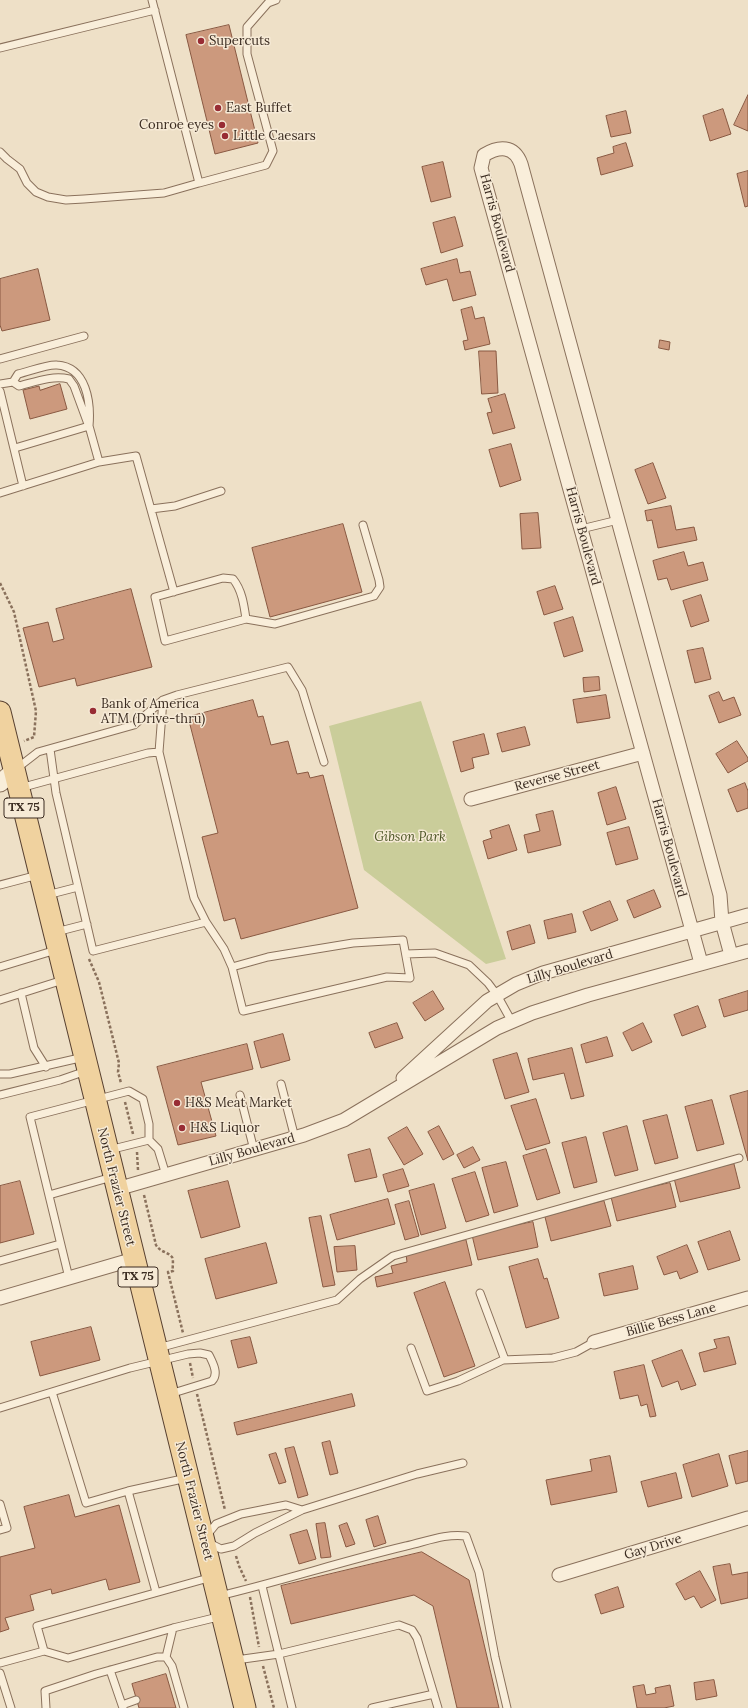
<!DOCTYPE html>
<html>
<head>
<meta charset="utf-8">
<style>
	body { margin:0 }
	canvas { display:block; background:#eee0c7 }
</style>
</head>
<body>
<canvas width="748" height="1708"></canvas>
<script>
const context = document.querySelector('canvas').getContext('2d');
context.lineJoin = 'round';
function paint(path, color) {
  context.fillStyle = color;
  context.fill(path, 'evenodd');
}
function strokePath(path, color, width, dash) {
  context.strokeStyle = color;
  context.lineWidth = width;
  context.lineCap = dash ? 'butt' : 'round';
  context.setLineDash(dash || []);
  context.stroke(path);
}
function drawText(font, color, halo, rows, align = 'center') {
  context.font = font + ' Lora,serif';
  context.lineWidth = 3;
  context.setLineDash([]);
  context.textBaseline = 'middle';
  context.strokeStyle = halo;
  context.fillStyle = color;
  for (const [text, x, y, turn = 0] of rows) {
    context.save();
    context.translate(x, y);
    context.rotate((+turn || 0) * Math.PI / 180);
    context.textAlign = isNaN(turn) ? turn : align;
    if (halo) context.strokeText(text, 0, 0);
    context.fillText(text, 0, 0);
    context.restore();
  }
}
paint(new Path2D(`
	M421,701L506,959L486,964L364,870L329,726Z`), '#cacd9a');
const building = new Path2D(`
	M229,25L258,143L215,154L186,35Z
	M748,95V131L734,125Z
	M723,109L731,134L710,141L703,116Z
	M626,111L631,133L611,137L606,116Z
	M626,143L633,166L601,175L597,158L614,153L613,147Z
	M443,162L451,197L431,202L422,167Z
	M748,171V206L745,207L737,174Z
	M455,217L463,246L441,253L433,223Z
	M457,259L460,273L470,271L476,295L453,301L447,279L426,285L421,269Z
	M38,269L50,320L2,331L0,325V279Z
	M472,307L475,319L484,317L490,344L465,350L463,341L468,340L461,310Z
	M660,340L670,342L669,350L659,348Z
	M479,351H496L498,393L482,394Z
	M60,384L67,409L30,419L23,390L39,386L40,390Z
	M505,394L515,428L493,434L487,413L492,412L488,399Z
	M511,444L521,480L500,487L489,450Z
	M653,463L666,498L648,504L635,470Z
	M671,506L676,530L694,527L697,540L658,548L652,520L647,521L645,511Z
	M538,513L541,548L522,549L520,514Z
	M343,524L362,592L270,617L252,548Z
	M684,552L688,566L703,562L708,580L671,590L667,578L658,580L653,561Z
	M555,586L563,609L544,615L537,592Z
	M131,589L152,667L77,686L75,678L39,687L23,628L48,622L53,642L64,639L56,609Z
	M701,595L709,621L691,627L683,601Z
	M573,617L583,651L564,657L554,623Z
	M703,648L711,679L695,683L687,651Z
	M599,677L600,690L584,692L583,678Z
	M719,692L723,701L734,697L741,715L719,723L709,696Z
	M606,695L610,718L577,723L573,700Z
	M253,700L258,717L263,716L271,745L288,741L297,774L308,772L310,778L323,775L358,908L241,939L235,918L224,921L202,837L218,833L188,717Z
	M525,727L530,745L502,752L497,734Z
	M484,734L489,754L472,758L474,768L461,772L453,742Z
	M737,741L748,758V761L728,773L716,754Z
	M745,783L748,791V808L737,812L728,790Z
	M616,787L626,819L607,825L598,793Z
	M553,811L561,845L528,853L524,835L540,831L536,815Z
	M509,825L517,850L488,859L483,841L492,838L490,831Z
	M629,827L638,859L616,865L607,833Z
	M654,890L661,907L634,918L627,901Z
	M610,901L618,920L591,931L583,912Z
	M572,914L576,932L548,939L544,921Z
	M530,925L535,943L512,950L507,932Z
	M433,991L444,1009L425,1021L413,1003Z
	M748,991V1010L724,1017L719,1000Z
	M698,1006L706,1027L682,1036L674,1015Z
	M397,1023L403,1038L375,1048L369,1033Z
	M643,1023L652,1042L632,1051L623,1033Z
	M283,1034L290,1060L261,1068L254,1042Z
	M607,1037L613,1056L586,1063L581,1045Z
	M247,1044L253,1069L201,1082L216,1136L178,1145L157,1067Z
	M572,1048L584,1096L571,1099L564,1073L533,1080L528,1059Z
	M517,1053L529,1092L505,1099L493,1060Z
	M748,1091V1161L730,1096Z
	M536,1099L550,1143L526,1150L511,1106Z
	M712,1100L724,1144L697,1151L685,1107Z
	M667,1115L678,1158L655,1164L643,1121Z
	M439,1126L454,1154L443,1160L428,1132Z
	M627,1126L638,1170L615,1176L603,1133Z
	M407,1127L423,1154L404,1165L388,1138Z
	M586,1137L597,1182L574,1188L562,1143Z
	M473,1147L480,1160L464,1168L457,1155Z
	M370,1149L377,1177L355,1182L348,1155Z
	M546,1149L560,1193L537,1200L523,1156Z
	M506,1162L518,1206L494,1213L482,1168Z
	M734,1164L740,1188L680,1202L674,1178Z
	M403,1169L409,1186L388,1192L383,1175Z
	M475,1172L489,1215L466,1222L452,1179Z
	M20,1181L34,1234L0,1243V1186Z
	M228,1181L240,1227L201,1238L188,1191Z
	M670,1183L676,1207L617,1221L611,1197Z
	M434,1184L446,1228L421,1235L409,1191Z
	M388,1199L395,1224L337,1240L330,1215Z
	M409,1201L419,1236L405,1240L395,1205Z
	M604,1201L611,1226L551,1241L545,1217Z
	M321,1216L335,1285L323,1287L309,1218Z
	M533,1222L538,1247L478,1260L472,1235Z
	M730,1231L740,1260L708,1270L698,1242Z
	M466,1240L472,1265L377,1287L375,1277L393,1273L391,1266L407,1262L406,1254Z
	M266,1243L277,1283L216,1299L205,1259Z
	M687,1245L698,1272L680,1279L677,1271L664,1275L657,1257Z
	M355,1246L357,1270L337,1272L334,1247Z
	M538,1259L544,1279L547,1278L559,1318L526,1328L509,1267Z
	M633,1266L638,1289L604,1296L599,1274Z
	M445,1282L475,1366L444,1377L414,1293Z
	M91,1327L100,1360L40,1376L31,1342Z
	M250,1337L257,1363L238,1368L231,1341Z
	M729,1337L736,1364L704,1372L699,1353L717,1348L714,1340Z
	M682,1350L696,1385L681,1390L678,1381L662,1387L652,1361Z
	M644,1365L656,1416L650,1417L647,1404L641,1406L638,1395L620,1399L614,1372Z
	M352,1394L355,1406L237,1435L234,1423Z
	M330,1441L338,1473L330,1475L322,1443Z
	M294,1447L308,1495L298,1498L285,1449Z
	M748,1451V1481L736,1484L729,1456Z
	M276,1453L286,1482L279,1484L269,1455Z
	M719,1454L728,1486L692,1497L683,1465Z
	M610,1456L617,1492L551,1505L546,1480L592,1471L590,1460Z
	M676,1473L682,1498L648,1507L641,1482Z
	M69,1495L75,1517L119,1505L140,1582L109,1590L106,1579L52,1594L51,1589L30,1595L34,1610L5,1618L9,1629L0,1632V1557L35,1548L24,1507Z
	M378,1516L386,1543L374,1547L366,1520Z
	M325,1523L331,1557L321,1558L316,1524Z
	M347,1523L355,1544L346,1547L339,1526Z
	M307,1530L316,1559L299,1564L290,1535Z
	M422,1552L469,1580L499,1708H457L433,1606L414,1595L291,1624L281,1586Z
	M730,1564L732,1575L748,1572V1598L721,1604L713,1567Z
	M700,1571L716,1600L701,1608L694,1596L685,1600L676,1584Z
	M618,1587L624,1607L601,1614L595,1595Z
	M166,1674L176,1708H139L132,1684Z
	M714,1680L717,1696L696,1700L694,1683Z
	M644,1685L646,1695L656,1693L655,1688L670,1685L674,1706L664,1708H637L633,1687Z`);
paint(building, '#cc997d');
strokePath(building, '#895942', 1);
const service = new Path2D(`
	M0,48L155,10
	M0,152L7,159L20,169L27,183L36,192L48,197L66,200L84,199L164,193L199,183L152,0
	M199,183L266,165L273,151L247,54V27L268,3L276,0
	M0,359L84,336
	M13,382L19,386C35,382 52,375 69,379L74,386L88,424
	M0,384L13,382L18,374C28,372 47,364 57,365C87,367 91,403 89,426
	M0,391L23,486
	M15,448L89,426L99,462
	M0,493L99,462L136,456L174,592
	M151,509L175,506L221,491
	M581,529L618,520
	M246,619L165,641L155,597L223,578L233,579C242,590 244,605 246,619L275,624L374,596L380,587L379,580L363,525
	M50,749L56,793L93,951L206,922
	M159,752L163,700
	M16,769L38,752L134,725L163,700L177,695L288,667L302,690L324,762
	M20,788L148,753L159,752L194,898L206,922L224,949L232,967
	M0,885L38,875
	M47,895L78,887
	M56,932L87,924
	M403,940L410,978L387,977L243,1011L232,967L268,957L353,943Z
	M406,954L435,953L469,965L488,983L497,995L512,1022
	M0,967L56,950
	M21,993L34,1048L46,1067
	M0,1000L63,980
	M0,1074H10L84,1057
	M281,1084L295,1138
	M0,1095L60,1080L86,1071
	M240,1095L254,1150
	M149,1140L158,1149L166,1175
	M49,1195L112,1177
	M0,1261L60,1244
	M69,1278L30,1117L129,1091L143,1099L149,1124V1140L109,1150
	M480,1293L505,1360
	M158,1348L337,1300L360,1279L393,1256L739,1158
	M411,1348L427,1391L458,1381L503,1360L553,1358L576,1352L594,1342
	M52,1392L86,1503L128,1491
	M0,1408L130,1368L188,1354L200,1353L209,1355C213,1363 219,1374 212,1381L170,1394
	M0,1504L7,1528L0,1530
	M286,1505L302,1510L255,1533L234,1546L221,1549L203,1540L216,1524L241,1514Z
	M302,1510L417,1474L463,1463
	M262,1586L292,1708
	M156,1592L128,1491L187,1478
	M219,1596C282,1581 343,1561 406,1546C425,1542 446,1533 466,1536L479,1572L495,1657L507,1708
	M44,1651L37,1626L212,1577
	M166,1657L173,1628
	M236,1660L279,1654L399,1625L412,1630L417,1638L438,1708
	M0,1663L44,1651L68,1658L173,1628L222,1616
	M110,1670L122,1705
	M0,1673L11,1708
	M46,1708L45,1691L96,1674L157,1657H166L172,1666L184,1708
	M123,1708L122,1705L136,1700
	M372,1708L434,1694`);
const minor = new Path2D(`
	M471,799L643,753
	M701,963L481,168L484,155C499,146 514,145 521,164L720,895L722,922L731,955
	M403,1078L487,1001L516,984L543,973L748,915
	M117,1189L304,1135L344,1120L497,1028L532,1013L588,995L748,951
	M0,1298L134,1259
	M594,1342L748,1298
	M559,1575L748,1518`);
const tertiary = new Path2D(`
	M0,783L15,770`);
const primary = new Path2D(`
	M0,712L245,1708`);
strokePath(service, '#8a715c', 9);
strokePath(minor, '#8a715c', 15);
strokePath(tertiary, '#8a715c', 19);
strokePath(primary, '#584030', 23);
strokePath(new Path2D(`
	M0,583L14,612L36,711L34,737L24,741
	M89,959L99,982L119,1063L118,1072L121,1083
	M125,1102L133,1134
	M137,1152L138,1170
	M144,1195L156,1245C160,1252 168,1252 172,1257C174,1261 172,1267 173,1271L168,1272L183,1333
	M190,1363L193,1378
	M197,1394L225,1510
	M236,1556L239,1566L246,1581
	M250,1597L259,1647
	M263,1666L274,1708`), '#8a715c', 2.5, [3, 2]);
strokePath(service, '#f9eeda', 7);
strokePath(minor, '#f9eeda', 13);
strokePath(tertiary, '#f9eeda', 17);
strokePath(primary, '#f0d29f', 21);
for (const [x, y, r, color] of [
	[201,41,4,"#982c34"],
	[218,108,4,"#982c34"],
	[222,125,4,"#982c34"],
	[225,136,4,"#982c34"],
	[93,711,4,"#982c34"],
	[177,1103,4,"#982c34"],
	[182,1128,4,"#982c34"]
]) {
  const dot = new Path2D();
  dot.arc(x, y, r, 0, 2 * Math.PI);
  context.fillStyle = color;
  context.fill(dot);
  strokePath(dot, '#f6ead6', 1.5);
}
for (const [x, y, w] of [
	[24,808,40],
	[138,1277,40]
]) {
  const box = new Path2D();
  box.roundRect(x - w / 2, y - 10, w, 20, 3);
  context.fillStyle = '#f6ead6';
  context.fill(box);
  strokePath(box, '#3a2b20', 1);
}
drawText('bold 12px', '#3a2b20', null, [
	["TX 75",24,808],
	["TX 75",138,1277]
]);
drawText('13px', '#3a2b20', '#f6ead6', [
	["Supercuts",209,41],
	["East Buffet",226,108],
	["Conroe eyes",214,125,"right"],
	["Little Caesars",233,136],
	["Bank of America",101,704],
	["ATM (Drive-thru)",101,719],
	["H&S Meat Market",185,1103],
	["H&S Liquor",190,1128]
], 'left');
drawText('13px', '#3a2b20', '#f6ead6', [
	["Harris Boulevard",497,223,75],
	["Harris Boulevard",583,536,75],
	["Reverse Street",557,776,-15],
	["Harris Boulevard",669,848,75],
	["Lilly Boulevard",570,967,-17],
	["Lilly Boulevard",252,1150,-16],
	["North Frazier Street",116,1187,76],
	["Billie Bess Lane",671,1320,-16],
	["North Frazier Street",194,1501,76],
	["Gay Drive",653,1547,-17]
]);
drawText('italic 13px', '#4d5626', '#f6ead6', [
	["Gibson Park",410,837]
]);
</script>
</body>
</html>
